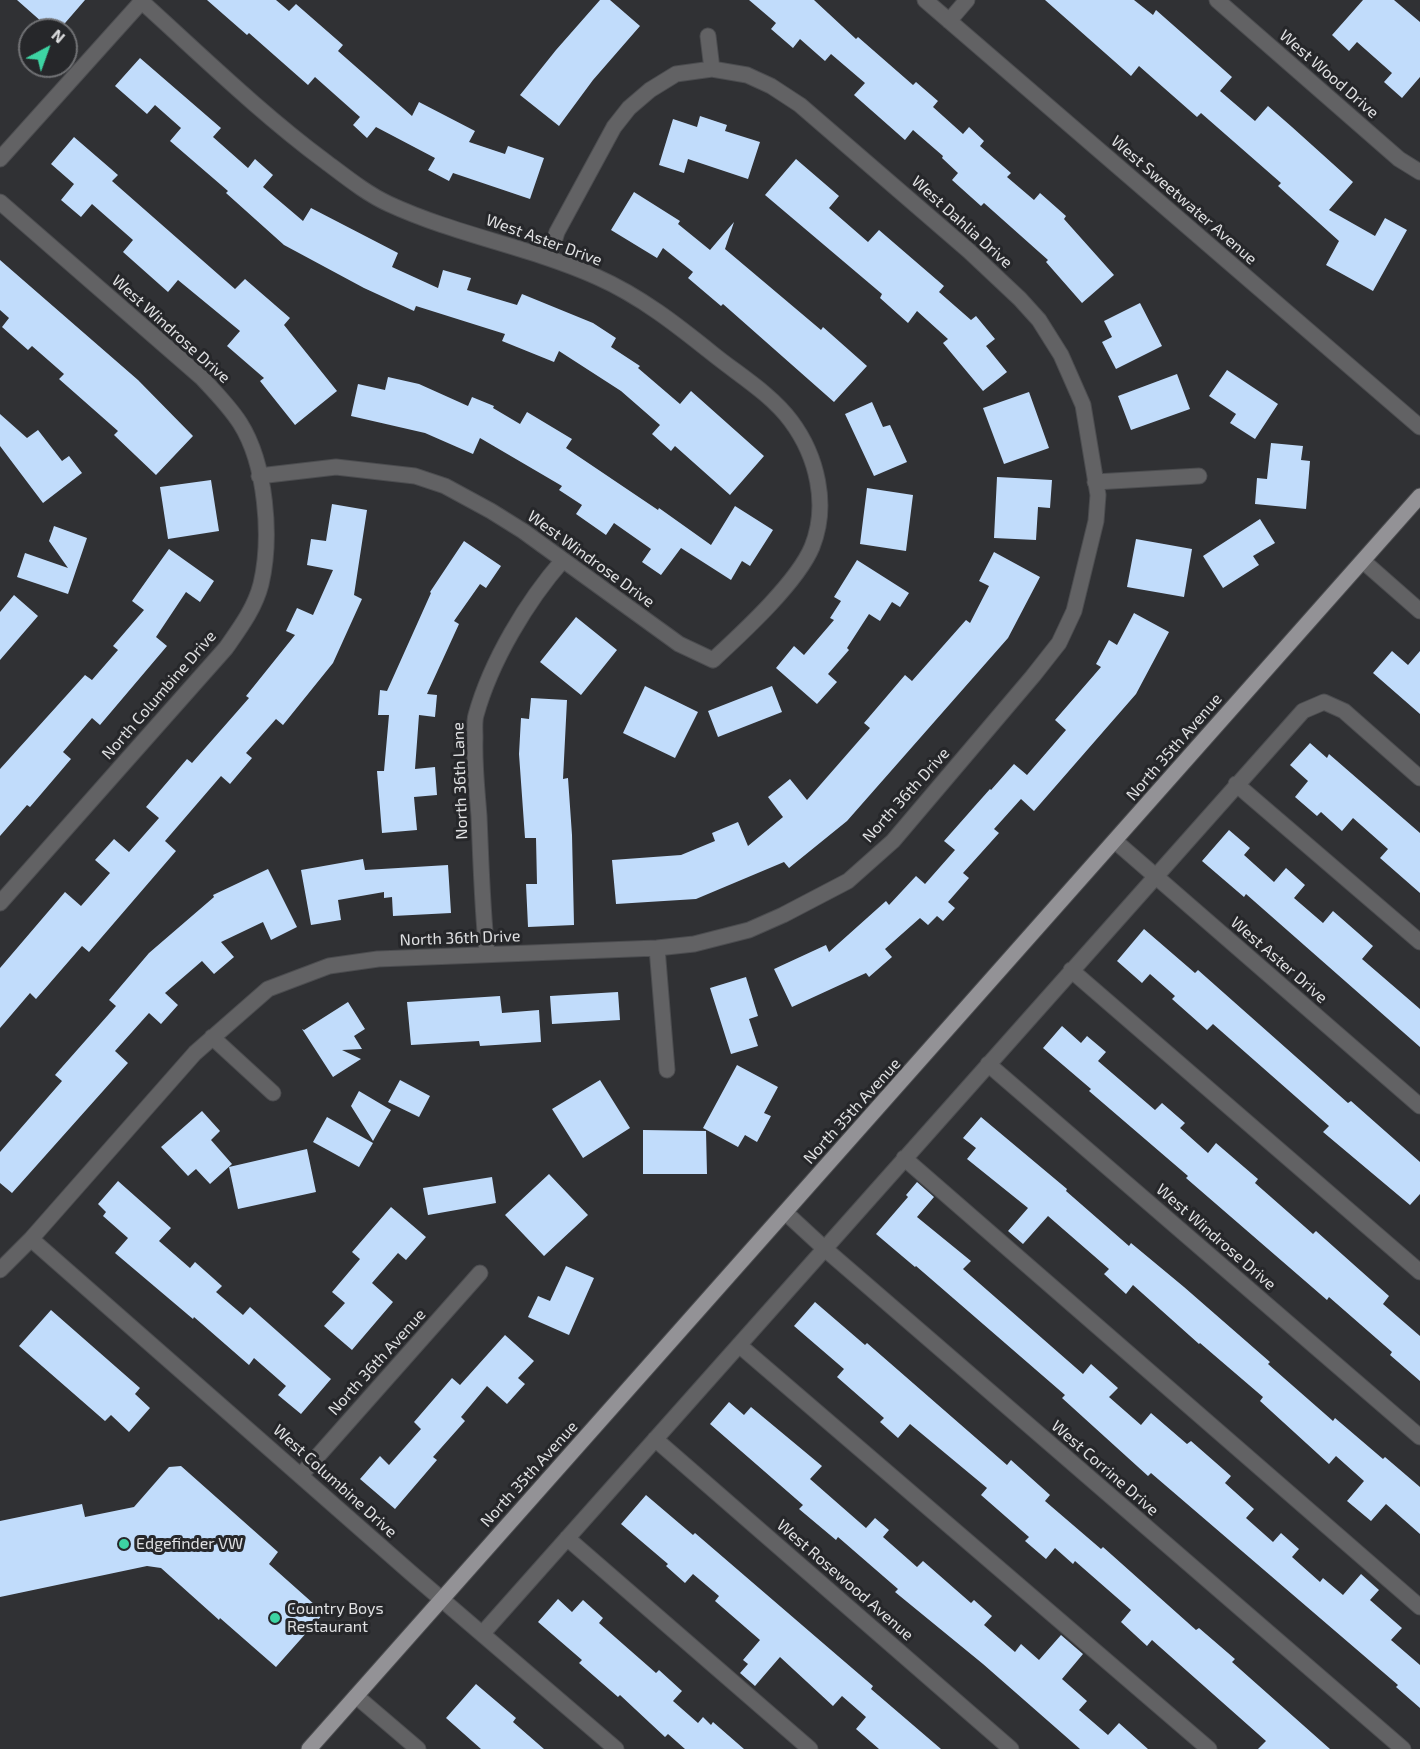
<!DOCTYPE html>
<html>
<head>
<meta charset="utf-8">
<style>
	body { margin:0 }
	#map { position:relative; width:1420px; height:1749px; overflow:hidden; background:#303134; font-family:"Exo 2",sans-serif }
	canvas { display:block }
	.north { position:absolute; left:18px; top:18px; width:60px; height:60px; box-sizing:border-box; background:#26272a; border:2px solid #707174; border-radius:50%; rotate:41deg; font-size:16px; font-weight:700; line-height:24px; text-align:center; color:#e0e1e3 }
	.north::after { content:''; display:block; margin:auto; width:21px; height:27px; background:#3dd4a3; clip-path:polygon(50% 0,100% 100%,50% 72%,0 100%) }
</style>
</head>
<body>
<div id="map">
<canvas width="1420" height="1749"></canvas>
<div class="north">N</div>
</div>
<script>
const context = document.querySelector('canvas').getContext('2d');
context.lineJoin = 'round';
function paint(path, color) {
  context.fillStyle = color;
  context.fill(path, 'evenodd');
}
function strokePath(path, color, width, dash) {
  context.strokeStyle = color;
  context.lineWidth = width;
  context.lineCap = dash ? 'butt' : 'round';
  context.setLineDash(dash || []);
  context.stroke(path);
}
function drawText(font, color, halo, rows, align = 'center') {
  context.font = font + ' "Exo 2",sans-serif';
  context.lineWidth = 6;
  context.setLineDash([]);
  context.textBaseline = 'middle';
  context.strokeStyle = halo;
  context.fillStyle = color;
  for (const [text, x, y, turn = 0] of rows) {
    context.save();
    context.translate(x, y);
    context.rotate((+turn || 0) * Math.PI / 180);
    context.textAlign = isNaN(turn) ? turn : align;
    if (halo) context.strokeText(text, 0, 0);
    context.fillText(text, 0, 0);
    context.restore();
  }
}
paint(new Path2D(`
	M17,0H85L59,30H51Z
	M207,0H276L289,11L296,4L343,45L338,51L412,116L419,102L475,131L469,142L505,154L508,146L544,158L530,199L453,173L449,181L428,170L435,158L376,127L367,138L353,125L360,117L315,77L308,85L249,33L247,35Z
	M600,0H610L640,26L593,80L559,126L520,95L556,50Z
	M749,0H814L856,39L858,37L913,85L916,82L938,101L933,107L963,134L969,127L984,141L980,146L1011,173L1007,177L1034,200L1040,193L1066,216L1064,219L1114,275L1082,303L1046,262L1048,260L984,203L981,206L952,180L958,173L942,158L943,156L913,130L905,140L854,95L865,83L831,54L825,61L800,39L793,48L771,29L776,23Z
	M1045,0H1134L1153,15L1156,10L1232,77L1220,91L1255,121L1268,106L1292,127L1353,182L1329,210L1375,236L1385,218L1407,230L1373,291L1326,265L1339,241L1278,186L1281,183L1201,113L1197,117L1139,66L1131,76Z
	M1363,0H1394L1420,22V77L1402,98L1384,82L1392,73L1357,42L1349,51L1332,35Z
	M140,58L221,128L213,137L248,168L255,159L273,175L263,187L303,221L311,208L398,253L392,267L438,288L443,270L471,278L467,290L517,305L522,294L593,323L616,338L611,347L640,366L638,368L680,404L691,391L764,456L730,495L675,446L671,451L652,434L660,425L621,391L559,351L554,362L502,341L505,334L416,306L414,311L364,288L284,245L226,193L228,191L170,141L181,128L155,105L147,114L115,86Z
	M700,116L727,125L725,131L760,142L748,179L688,159L684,173L659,165L673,119L697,127Z
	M74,137L118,175L112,181L235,289L245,279L290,318L284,325L337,391L295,425L260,381L264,378L227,346L240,331L178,280L168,292L123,252L133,240L92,204L81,217L61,200L74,184L51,164Z
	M796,159L839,196L829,208L868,242L879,230L944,286L939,292L971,320L976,316L995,339L986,346L1007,372L983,391L943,343L948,339L917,311L908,323L880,298L882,294L765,195Z
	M634,192L680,221L678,224L710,250L734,222L725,249L821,330L823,327L867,366L834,402L723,304L721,306L688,278L693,272L663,248L657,258L611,230Z
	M0,260L138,380L193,436L156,475L114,435L118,431L59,379L64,374L32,346L28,350L2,327L9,318L0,310Z
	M1140,303L1162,346L1116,369L1102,342L1112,337L1104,321Z
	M1227,370L1278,404L1255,439L1230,423L1236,414L1209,396Z
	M1177,374L1190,409L1131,430L1118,396Z
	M388,377L419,384L468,406L472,397L494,406L493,408L520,424L527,412L572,439L566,448L658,510L659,508L711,545L735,506L773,530L750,566L742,561L731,580L681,548L661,575L642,562L651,549L614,523L606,535L576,514L582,505L559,490L562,486L480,438L473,454L425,433L351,416L358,384L385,390Z
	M1029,392L1049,448L1004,464L983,408Z
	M872,402L883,427L890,425L907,462L874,476L845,414Z
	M0,414L27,438L38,430L62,461L69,456L82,473L43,503L0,446Z
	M1271,443L1303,446L1301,460L1310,461L1306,509L1255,504L1257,478L1267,479Z
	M997,477L1052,480L1050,508L1038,507L1036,540L994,538Z
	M211,480L219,531L168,539L160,487Z
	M867,488L913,495L906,551L860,544Z
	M332,504L367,510L354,595L362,599L333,663L283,725L276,719L246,753L252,758L230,784L221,776L165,841L176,851L89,952L82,946L36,999L30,993L0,1028V968L65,892L81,906L110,873L95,860L114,839L129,852L159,818L146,807L187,759L192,763L249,698L246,696L295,635L286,631L297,608L313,615L333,570L307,565L311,539L326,541Z
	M1260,519L1275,543L1253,556L1259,565L1223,588L1203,556Z
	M54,526L87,538L68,594L17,577L25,553L68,568L49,541Z
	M1136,539L1192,549L1184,597L1127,587Z
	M464,541L501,566L486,588L480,584L454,621L459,624L427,694L437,695L435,717L419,715L415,769L435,767L437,795L414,797L417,830L382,833L377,771H384L389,715H378L380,690L387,691L431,593L430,592Z
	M169,549L214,581L200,602L186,592L156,637L167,646L100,725L92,718L63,752L71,759L30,807L27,805L0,836V769L85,675L92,680L118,650L113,646L144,610L132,601Z
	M994,552L1040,577L1008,638L847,821L789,868L784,862L696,899L616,904L612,860L681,855L715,841L712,833L738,822L748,846L783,817L768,797L790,779L807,800L870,728L864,723L905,675L912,681L966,620L970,623L989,586L979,581Z
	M857,560L909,593L900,607L892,602L880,621L869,614L847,648L849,650L828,674L837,682L817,704L776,668L794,646L804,655L834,620L830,618L841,601L834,597Z
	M14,595L38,616L0,660V612Z
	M1134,613L1169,632L1136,694L1034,811L1021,799L994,829L999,833L963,873L969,878L948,902L955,908L943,921L937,916L928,925L920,918L885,949L892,957L869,977L866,973L792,1007L774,969L826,945L829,952L886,901L889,905L916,876L925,884L955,850L944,841L990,789L991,790L1014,764L1027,775L1066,730L1055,720L1101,667L1096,664L1109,640L1117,645Z
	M576,617L617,650L581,695L540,662Z
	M1392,651L1408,665L1420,651V714L1373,673Z
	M645,686L698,712L675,758L623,733Z
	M772,686L782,712L718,737L708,711Z
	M531,698L567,700L563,779L568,778L572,835L574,925L528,927L526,884H537L536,838H525L519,754L521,718L529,719Z
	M1310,743L1327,758L1329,754L1420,833V893L1380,858L1388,849L1353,818L1342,831L1321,812L1317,816L1295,797L1308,781L1290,765Z
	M1229,830L1250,848L1244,855L1274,882L1286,868L1305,885L1294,898L1323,923L1333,911L1373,946L1362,959L1420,1009V1047L1246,894L1244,897L1202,861Z
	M363,859L365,870L448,865L451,913L393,916L392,897L384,898V892L338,900L341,920L311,925L301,870Z
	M268,869L297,927L271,940L263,922L221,942L234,957L214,974L202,961L165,993L178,1005L161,1024L149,1013L115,1051L128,1063L12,1193L0,1183V1152L62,1081L55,1075L116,1006L109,1000L149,953L214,897L213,895Z
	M1144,929L1195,973L1198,970L1348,1103L1351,1101L1420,1162V1194L1410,1205L1323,1132L1329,1126L1213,1024L1207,1030L1172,999L1175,996L1150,974L1142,983L1117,961Z
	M746,977L758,1016L749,1019L758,1046L731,1054L710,988Z
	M618,992L620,1020L552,1024L550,996Z
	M500,996L502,1013L539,1010L541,1042L480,1046L479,1041L411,1045L407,1002Z
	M348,1002L365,1029L354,1036L362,1049L342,1050L361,1059L333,1077L302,1029L304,1030Z
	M1062,1026L1081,1043L1087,1036L1106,1052L1098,1061L1155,1110L1162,1103L1185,1123L1180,1128L1208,1153L1216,1143L1258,1179L1255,1183L1313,1234L1316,1231L1389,1296L1383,1304L1420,1336V1381L1390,1355L1392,1352L1329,1297L1327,1300L1186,1178L1188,1176L1089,1091L1091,1089L1043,1048Z
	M737,1065L778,1087L764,1113L771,1116L757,1142L745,1135L738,1147L703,1128Z
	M400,1080L430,1096L419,1117L388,1102Z
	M600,1080L630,1128L583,1158L552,1109Z
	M359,1091L391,1110L373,1141L351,1106Z
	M202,1111L220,1131L211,1140L232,1164L210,1184L196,1169L188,1176L161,1147Z
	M327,1117L373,1143L359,1167L313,1142Z
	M981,1117L1067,1189L1066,1191L1129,1246L1131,1243L1184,1287L1270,1362L1268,1364L1333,1421L1335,1418L1383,1459L1385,1457L1420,1487V1534L1386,1504L1371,1521L1347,1501L1364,1481L1336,1456L1329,1464L1260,1401L1263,1397L1200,1343L1199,1344L1133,1285L1126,1294L1104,1274L1109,1269L1048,1216L1023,1244L1008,1231L1028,1208L967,1159L976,1148L963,1138Z
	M643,1130L706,1131L707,1174H643Z
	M307,1149L316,1192L238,1209L229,1167Z
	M549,1174L588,1215L544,1256L505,1215Z
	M492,1177L496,1203L428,1215L423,1188Z
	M118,1181L171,1228L159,1241L190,1268L195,1262L222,1286L216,1292L243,1315L250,1307L331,1379L301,1414L278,1395L286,1386L254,1358L249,1365L194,1317L193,1319L115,1253L128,1238L103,1216L106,1212L98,1204Z
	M917,1182L934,1197L917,1217L971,1261L963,1269L1083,1374L1091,1364L1118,1388L1109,1397L1141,1425L1151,1413L1187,1444L1191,1441L1231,1476L1225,1483L1254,1509L1246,1518L1273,1542L1281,1533L1299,1549L1292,1557L1320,1582L1323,1578L1343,1595L1361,1574L1379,1590L1370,1600L1402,1628L1391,1640L1420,1665V1708L1396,1687L1398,1685L1151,1473L1148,1476L1062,1398L1065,1395L916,1266L915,1267L876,1234L908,1197L906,1195Z
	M391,1207L426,1237L406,1260L398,1253L372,1283L393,1302L352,1350L324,1326L345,1303L332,1292L360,1259L352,1252Z
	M566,1266L594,1278L569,1335L528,1317L538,1296L550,1301Z
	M815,1302L865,1345L867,1343L1007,1465L1011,1460L1050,1495L1045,1501L1101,1549L1103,1547L1196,1630L1199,1628L1235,1659L1232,1662L1330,1749H1258L1266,1741L1152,1640L1147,1646L1121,1622L1131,1610L1075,1561L1073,1564L1055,1548L1046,1559L1025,1541L1029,1537L981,1495L987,1488L910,1424L898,1438L880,1422L884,1418L837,1377L844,1369L794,1326Z
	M51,1310L140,1388L135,1394L150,1408L129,1432L111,1415L105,1421L19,1346Z
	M505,1335L534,1361L518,1378L525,1384L507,1404L487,1386L461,1417L465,1421L433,1457L437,1460L395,1509L360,1479L380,1456L389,1465L421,1429L414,1422L452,1378L460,1385Z
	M729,1402L744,1415L751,1407L822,1466L810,1479L866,1528L875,1518L889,1530L883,1537L917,1567L923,1561L971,1603L974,1600L992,1616L984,1625L1015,1652L1021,1644L1039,1660L1061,1635L1083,1654L1062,1679L1087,1701L1079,1710L1108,1735L1119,1723L1148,1749H1080L983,1664L895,1592L898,1589L838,1537L836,1540L799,1509L803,1505L710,1424Z
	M181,1466L278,1552L269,1564L324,1613L276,1667L220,1618L219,1620L161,1568L147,1566L0,1597V1521L82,1504L85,1517L134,1507L169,1467Z
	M646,1495L693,1535L695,1533L838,1656L873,1686L871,1689L941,1749H879L856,1729L866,1717L842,1696L833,1706L780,1657L755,1686L740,1673L748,1664L743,1660L760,1640L715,1601L719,1596L693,1574L685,1583L666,1566L668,1564L621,1524Z
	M558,1599L572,1612L583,1600L603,1618L599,1623L656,1673L659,1670L682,1691L673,1701L698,1723L703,1717L711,1725L713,1722L744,1749H685L668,1734L665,1737L620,1695L618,1697L579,1663L582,1660L538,1622Z
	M476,1684L516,1718L513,1722L544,1749H481L446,1718Z`), '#c1dcfb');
const minor = new Path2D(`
	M140,0C201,55 260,113 326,162C346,177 367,194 389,204C456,235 530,247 597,277C640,296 677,325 713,354C739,375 771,394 791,421C817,456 829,505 812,547C797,583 741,634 713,660L679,644L523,531L491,511L445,486L415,476L336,467L259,476
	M925,0L1420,427
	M1217,0L1399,159L1420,172
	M949,21L967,0
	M708,36L712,69
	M0,159L143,0
	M0,202L201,377C215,392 229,406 240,423C266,464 272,537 261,584C255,608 240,628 226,648L0,903
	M1095,482L1199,476
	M1363,561L1420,611
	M1236,784L1420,942
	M1115,841L1420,1106
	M657,948L667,1070
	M487,953C482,907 481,862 479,816C477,790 474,764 475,738C475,730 474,722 476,715C491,661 527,601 563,560
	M1071,970L1420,1272
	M212,1037L273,1093
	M988,1064L1420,1437
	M904,1158L1420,1607
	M786,1213L825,1249L1403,1749
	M31,1239L411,1573L616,1749
	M0,1270L31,1239L195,1053L268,989L329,966L378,959L657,948L694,944L749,930L783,915L848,881L893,841L1033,676L1059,643L1074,611L1096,521L1098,495L1083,405L1061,355L1039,320L1020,299L969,251L800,105L771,86L747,75L712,69L676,74L650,90L629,108L614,127L557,232L549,258
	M739,1345L1209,1749
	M655,1439L1011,1749
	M301,1475L480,1273
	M567,1538L810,1749
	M482,1634L1303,711L1324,702L1344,711L1420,778
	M356,1696L418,1749`);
const major = new Path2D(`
	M309,1749L1420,496`);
strokePath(minor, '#4c4d50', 17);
strokePath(major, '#4c4d50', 17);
strokePath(minor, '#626264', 15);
strokePath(major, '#939296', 15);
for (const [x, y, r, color] of [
	[124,1544,6,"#3dd4a3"],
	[275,1618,6,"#3dd4a3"]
]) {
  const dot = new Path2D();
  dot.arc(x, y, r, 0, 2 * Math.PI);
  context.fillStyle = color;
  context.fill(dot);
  strokePath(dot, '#26272a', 2);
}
drawText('16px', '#e0e1e3', '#26272a', [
	["West Wood Drive",1329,74,41],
	["West Sweetwater Avenue",1184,200,41],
	["West Dahlia Drive",962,222,42],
	["West Aster Drive",544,240,20],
	["West Windrose Drive",171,329,42],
	["West Windrose Drive",591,559,36],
	["North Columbine Drive",159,695,-49],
	["North 35th Avenue",1174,747,-49],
	["North 36th Lane",460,781,-92],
	["North 36th Drive",906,795,-48],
	["North 36th Drive",460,938,-2],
	["West Aster Drive",1279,960,41],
	["North 35th Avenue",852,1111,-48],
	["West Windrose Drive",1216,1237,41],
	["North 36th Avenue",377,1362,-48],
	["West Corrine Drive",1105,1468,41],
	["North 35th Avenue",529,1474,-48],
	["West Columbine Drive",335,1481,42],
	["West Rosewood Avenue",845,1580,41]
]);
drawText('16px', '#e0e1e3', '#26272a', [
	["Edgefinder VW",136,1544],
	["Country Boys",287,1609],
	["Restaurant",287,1627]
], 'left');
</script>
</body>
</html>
